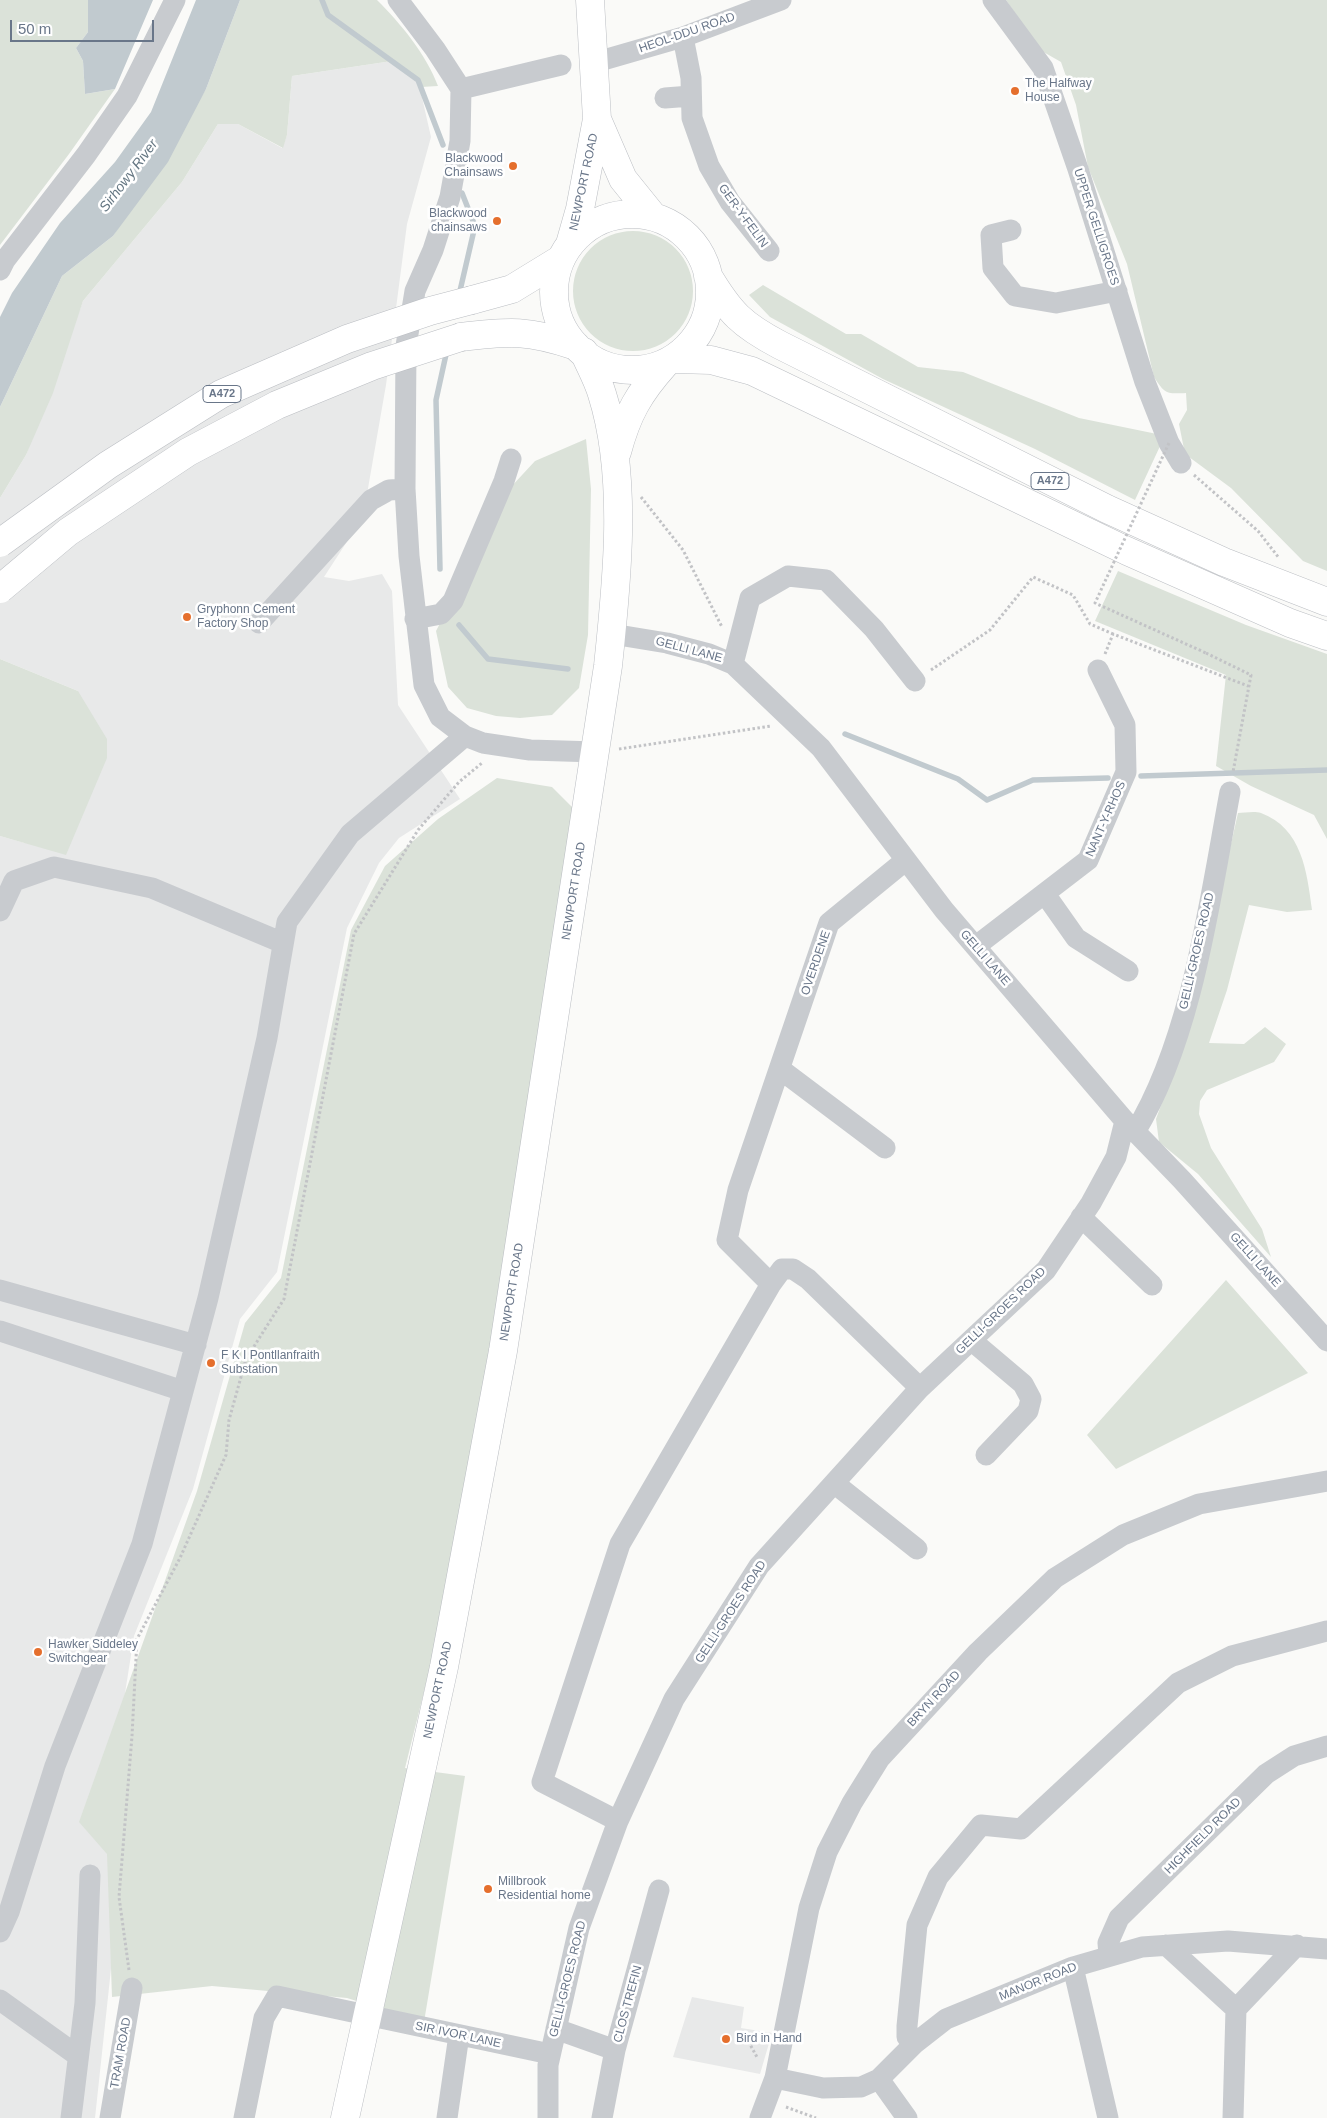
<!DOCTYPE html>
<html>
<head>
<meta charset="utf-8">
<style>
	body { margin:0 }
	#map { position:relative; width:1327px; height:2118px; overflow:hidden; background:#fafaf8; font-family:Helvetica,sans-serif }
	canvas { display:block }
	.scale { position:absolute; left:10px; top:20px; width:144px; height:22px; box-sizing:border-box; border:2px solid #697689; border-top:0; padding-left:6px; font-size:15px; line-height:18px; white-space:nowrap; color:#697689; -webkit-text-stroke:4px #fff; paint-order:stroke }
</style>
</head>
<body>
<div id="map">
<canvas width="1327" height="2118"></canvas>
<div class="scale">50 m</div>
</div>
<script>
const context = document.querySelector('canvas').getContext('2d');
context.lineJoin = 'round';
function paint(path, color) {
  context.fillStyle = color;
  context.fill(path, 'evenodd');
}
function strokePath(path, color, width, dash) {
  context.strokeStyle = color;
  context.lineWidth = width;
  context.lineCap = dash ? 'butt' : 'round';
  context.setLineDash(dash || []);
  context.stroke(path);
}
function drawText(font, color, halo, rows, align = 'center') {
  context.font = font + ' Helvetica,sans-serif';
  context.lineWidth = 5;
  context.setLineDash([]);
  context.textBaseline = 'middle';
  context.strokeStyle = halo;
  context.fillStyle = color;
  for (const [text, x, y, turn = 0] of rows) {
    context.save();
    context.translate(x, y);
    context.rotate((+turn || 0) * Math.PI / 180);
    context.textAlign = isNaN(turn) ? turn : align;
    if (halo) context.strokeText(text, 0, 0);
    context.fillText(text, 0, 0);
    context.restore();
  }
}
paint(new Path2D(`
	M392,61L418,80L431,137L407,224L386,385L363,517L324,577L349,581L382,574L392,591L398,705L460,799L399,838L379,863L347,928L277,1272L240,1319L193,1489L134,1636L123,1706L111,1969L95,2118H0V836L25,843L78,691L0,659V498L26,455L83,301L182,182L218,124H238L282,148L287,135L292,76Z
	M692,1997L744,2007L741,2028L772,2033L760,2074L673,2057Z`), '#e8e9e9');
paint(new Path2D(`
	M0,0H88V32L76,48L83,61L85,94L115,89L69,154L0,245Z
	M240,0H377C401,24 426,54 438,86L421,87L418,80L392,61L292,76L287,135L283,148L238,124H218L182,182L83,301L53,393L26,455L0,498V407L62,276L113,236L206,89Z
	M1006,0H1327V571L1303,561L1231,488L1185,454L1179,424L1187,410L1186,393C1166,394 1165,394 1154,377L1127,264L1088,167L1076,105L1061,62L1040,50Z
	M573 291a60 60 0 1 1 120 0a60 60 0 1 1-120 0Z
	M763,285L846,334H861L918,367L963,372L1079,418L1157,434L1161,444L1135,500L1035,449L883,379L770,317L749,295Z
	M586,439L591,489L588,635L579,688L552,715L520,718L496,716L467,708L448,687L436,631L510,488L535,461Z
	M1118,571L1246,625L1327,654V839L1314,815L1251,786L1216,766L1226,675L1095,621Z
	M0,659L78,691L107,739V758L66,855L0,836Z
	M497,778L552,787L573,808L524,1161L451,1583L405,1768L465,1776L424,2022L347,1998L212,1986L112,1997L107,1854L79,1822L197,1491L245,1323L281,1278L351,930L385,866L438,819Z
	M1238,813C1244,813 1254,811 1261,813C1302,828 1307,872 1312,910L1287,912L1249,905L1227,990L1209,1043L1244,1044L1265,1027L1286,1044L1274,1062L1207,1090L1200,1101L1199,1114L1211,1148L1262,1229L1271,1257L1198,1174L1159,1142L1156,1119L1178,1059L1209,941Z
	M1226,1280L1308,1373L1116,1469L1087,1435Z`), '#dbe2d9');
paint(new Path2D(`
	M88,0H153L115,89L85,94L83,61L76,48L88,32Z
	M196,0H240L206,89L168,162L113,236L62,276L0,407V317L12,293L60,223L115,162L151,112Z`), '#c1cacf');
strokePath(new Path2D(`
	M322,0L328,15L418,80L443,145
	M459,295L475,226L462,193
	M440,569L436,400L447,350
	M459,625L488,659L568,669
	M845,734L958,779L987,800L1033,780L1108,778
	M1141,776L1327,770`), '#c1cacf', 5.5);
const major = new Path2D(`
	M597,119L623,179L652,215
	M554 292a78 78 0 1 1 156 0a78 78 0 1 1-156 0Z
	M570,244L580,209L597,119L590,0
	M708,276C730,313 742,325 780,345L1107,509L1224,562L1327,602
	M472,300L512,289L561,259
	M461,337C510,331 529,330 576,346
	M676,359L711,360L752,371L1127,551L1290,623L1327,636
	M617,452C627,414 639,393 665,364
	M345,2118L444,1667L503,1351L608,666C617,582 628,476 602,394C598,380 590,366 584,352`);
strokePath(major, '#bbbec3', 29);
strokePath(new Path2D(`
	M1194,475L1258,531L1279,558
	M641,497L683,550L722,627
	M1206,653L1251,675L1233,772
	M1105,654L1113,634L1248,686
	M931,670L990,630L1033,577L1073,595L1090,624L1113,634
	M619,749L771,726
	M129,1970L119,1897L132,1736L137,1639L180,1558L226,1455L229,1420L246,1359L284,1299L354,934L418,830L459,782L482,763
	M746,2037L758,2059
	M786,2107L816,2118`), '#c2c3c6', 3, [2.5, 2.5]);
strokePath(new Path2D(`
	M398,0L435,49L461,89L460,141L450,197L433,250L415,291L406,346L405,489L409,556L424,685L440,717L465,736L483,743L530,750L596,752
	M993,0L1043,68L1078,169L1145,382L1169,443L1181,463
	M683,37L691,78L692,118L709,166L730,202L769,251
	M593,63L683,37L781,0
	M461,89L561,65
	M665,98L691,96
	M1011,230L991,235L993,268L1015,296L1056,303L1117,291
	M0,270L5,260L86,155L127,96L175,0
	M415,619L441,614L453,601L504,481L511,459
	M259,623L371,500L389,490L405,489
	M612,634L667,643L709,654L733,664L821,748L944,910L1125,1121L1182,1180L1327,1341
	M733,664L750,598L788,576L826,580L874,629L915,681
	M1045,894L1076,938L1128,971
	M0,911L14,881L54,867L152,888L283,943
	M976,946L1088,860L1126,772L1125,725L1098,670
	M780,1069L885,1148
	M1135,1132C1192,1039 1210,899 1230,792
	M1081,1217L1152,1285
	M771,1284L727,1240L738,1190L829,923L906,860
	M0,1290L196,1345
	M0,1331L183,1391
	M971,1340L1023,1384L1031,1399L1028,1411L986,1455
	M834,1483L917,1549
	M618,1821L542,1782L620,1544L771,1284L782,1269H793L808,1279L920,1388
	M0,1932L9,1912L55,1766L142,1544L208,1298L267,1038L287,922L350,834L465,736
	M1166,1945L1236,2009
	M1109,1955L1108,1943L1119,1918L1266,1774L1294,1756L1327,1746
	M1073,1967L1108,2118
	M0,2000L78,2056
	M556,2029L615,2050
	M914,2044L907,2037V2026L917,1925L938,1877L981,1825L1021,1829L1178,1683L1232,1656L1327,1631
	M775,2078L823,2088L861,2087L879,2079L914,2044L946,2019L1073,1967L1142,1947L1228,1941L1327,1949
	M879,2079L907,2118
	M71,2118L85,2003L90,1875
	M110,2118L132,1988
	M244,2118L264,2018L277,1996L550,2054
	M447,2118L459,2035
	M548,2118V2065L579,1928L618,1821L674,1699L759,1566L920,1388L1046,1270L1091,1203L1116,1157L1125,1121
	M602,2118L615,2050L659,1890
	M760,2118L775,2078L809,1908L827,1852L852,1803L880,1758L978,1652L1055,1578L1123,1535L1199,1504L1327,1481
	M1233,2118L1236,2009L1297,1945`), '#c8cbcf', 21);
strokePath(major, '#fff', 28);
const majorBridge = new Path2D(`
	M0,543L108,465L221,394L347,339L430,311L472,300
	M0,589L68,532L188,452L277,405L372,366L461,337`);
strokePath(majorBridge, '#bbbec3', 29, []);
strokePath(new Path2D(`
	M1169,443L1095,603L1206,653`), '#c2c3c6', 3, [2.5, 2.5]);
strokePath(majorBridge, '#fff', 28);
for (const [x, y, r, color] of [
	[1015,91,5,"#e56f2d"],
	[513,166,5,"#e56f2d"],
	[497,221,5,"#e56f2d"],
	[187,617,5,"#e56f2d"],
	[211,1363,5,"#e56f2d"],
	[38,1652,5,"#e56f2d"],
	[488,1889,5,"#e56f2d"],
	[726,2039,5,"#e56f2d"]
]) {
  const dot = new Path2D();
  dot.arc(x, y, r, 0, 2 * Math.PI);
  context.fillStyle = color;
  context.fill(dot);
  strokePath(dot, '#fff', 2);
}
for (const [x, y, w] of [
	[222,394,38],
	[1050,481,38]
]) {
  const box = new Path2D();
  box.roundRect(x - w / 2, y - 8.5, w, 17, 4);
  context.fillStyle = '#fff';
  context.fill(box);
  strokePath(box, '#697689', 1);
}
drawText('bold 11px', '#697689', null, [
	["A472",222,394],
	["A472",1050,481]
]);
drawText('12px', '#697689', '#fff', [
	["HEOL-DDU ROAD",687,33,-19],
	["NEWPORT ROAD",584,182,-78],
	["GER-Y-FELIN",743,216,54],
	["UPPER GELLIGROES",1096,227,72],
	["GELLI LANE",689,650,15],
	["NANT-Y-RHOS",1106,819,-66],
	["NEWPORT ROAD",574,891,-81],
	["GELLI-GROES ROAD",1197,951,-77],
	["GELLI LANE",985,958,49],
	["OVERDENE",816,963,-71],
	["GELLI LANE",1255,1260,48],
	["NEWPORT ROAD",512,1292,-81],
	["GELLI-GROES ROAD",1001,1311,-44],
	["GELLI-GROES ROAD",731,1612,-57],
	["NEWPORT ROAD",438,1690,-78],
	["BRYN ROAD",934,1699,-47],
	["HIGHFIELD ROAD",1203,1836,-45],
	["GELLI-GROES ROAD",568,1979,-76],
	["MANOR ROAD",1038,1982,-22],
	["CLOS TREFIN",628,2004,-75],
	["SIR IVOR LANE",458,2035,12],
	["TRAM ROAD",121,2053,-80]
]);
drawText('12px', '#697689', '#fff', [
	["The Halfway",1025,84],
	["House",1025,98],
	["Blackwood",503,159,"right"],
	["Chainsaws",503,173,"right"],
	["Blackwood",487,214,"right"],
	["chainsaws",487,228,"right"],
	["Gryphonn Cement",197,610],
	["Factory Shop",197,624],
	["F K I Pontllanfraith",221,1356],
	["Substation",221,1370],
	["Hawker Siddeley",48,1645],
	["Switchgear",48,1659],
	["Millbrook",498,1882],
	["Residential home",498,1896],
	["Bird in Hand",736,2039]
], 'left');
drawText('italic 14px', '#657783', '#fff', [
	["Sirhowy River",129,176,-53]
]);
</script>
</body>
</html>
